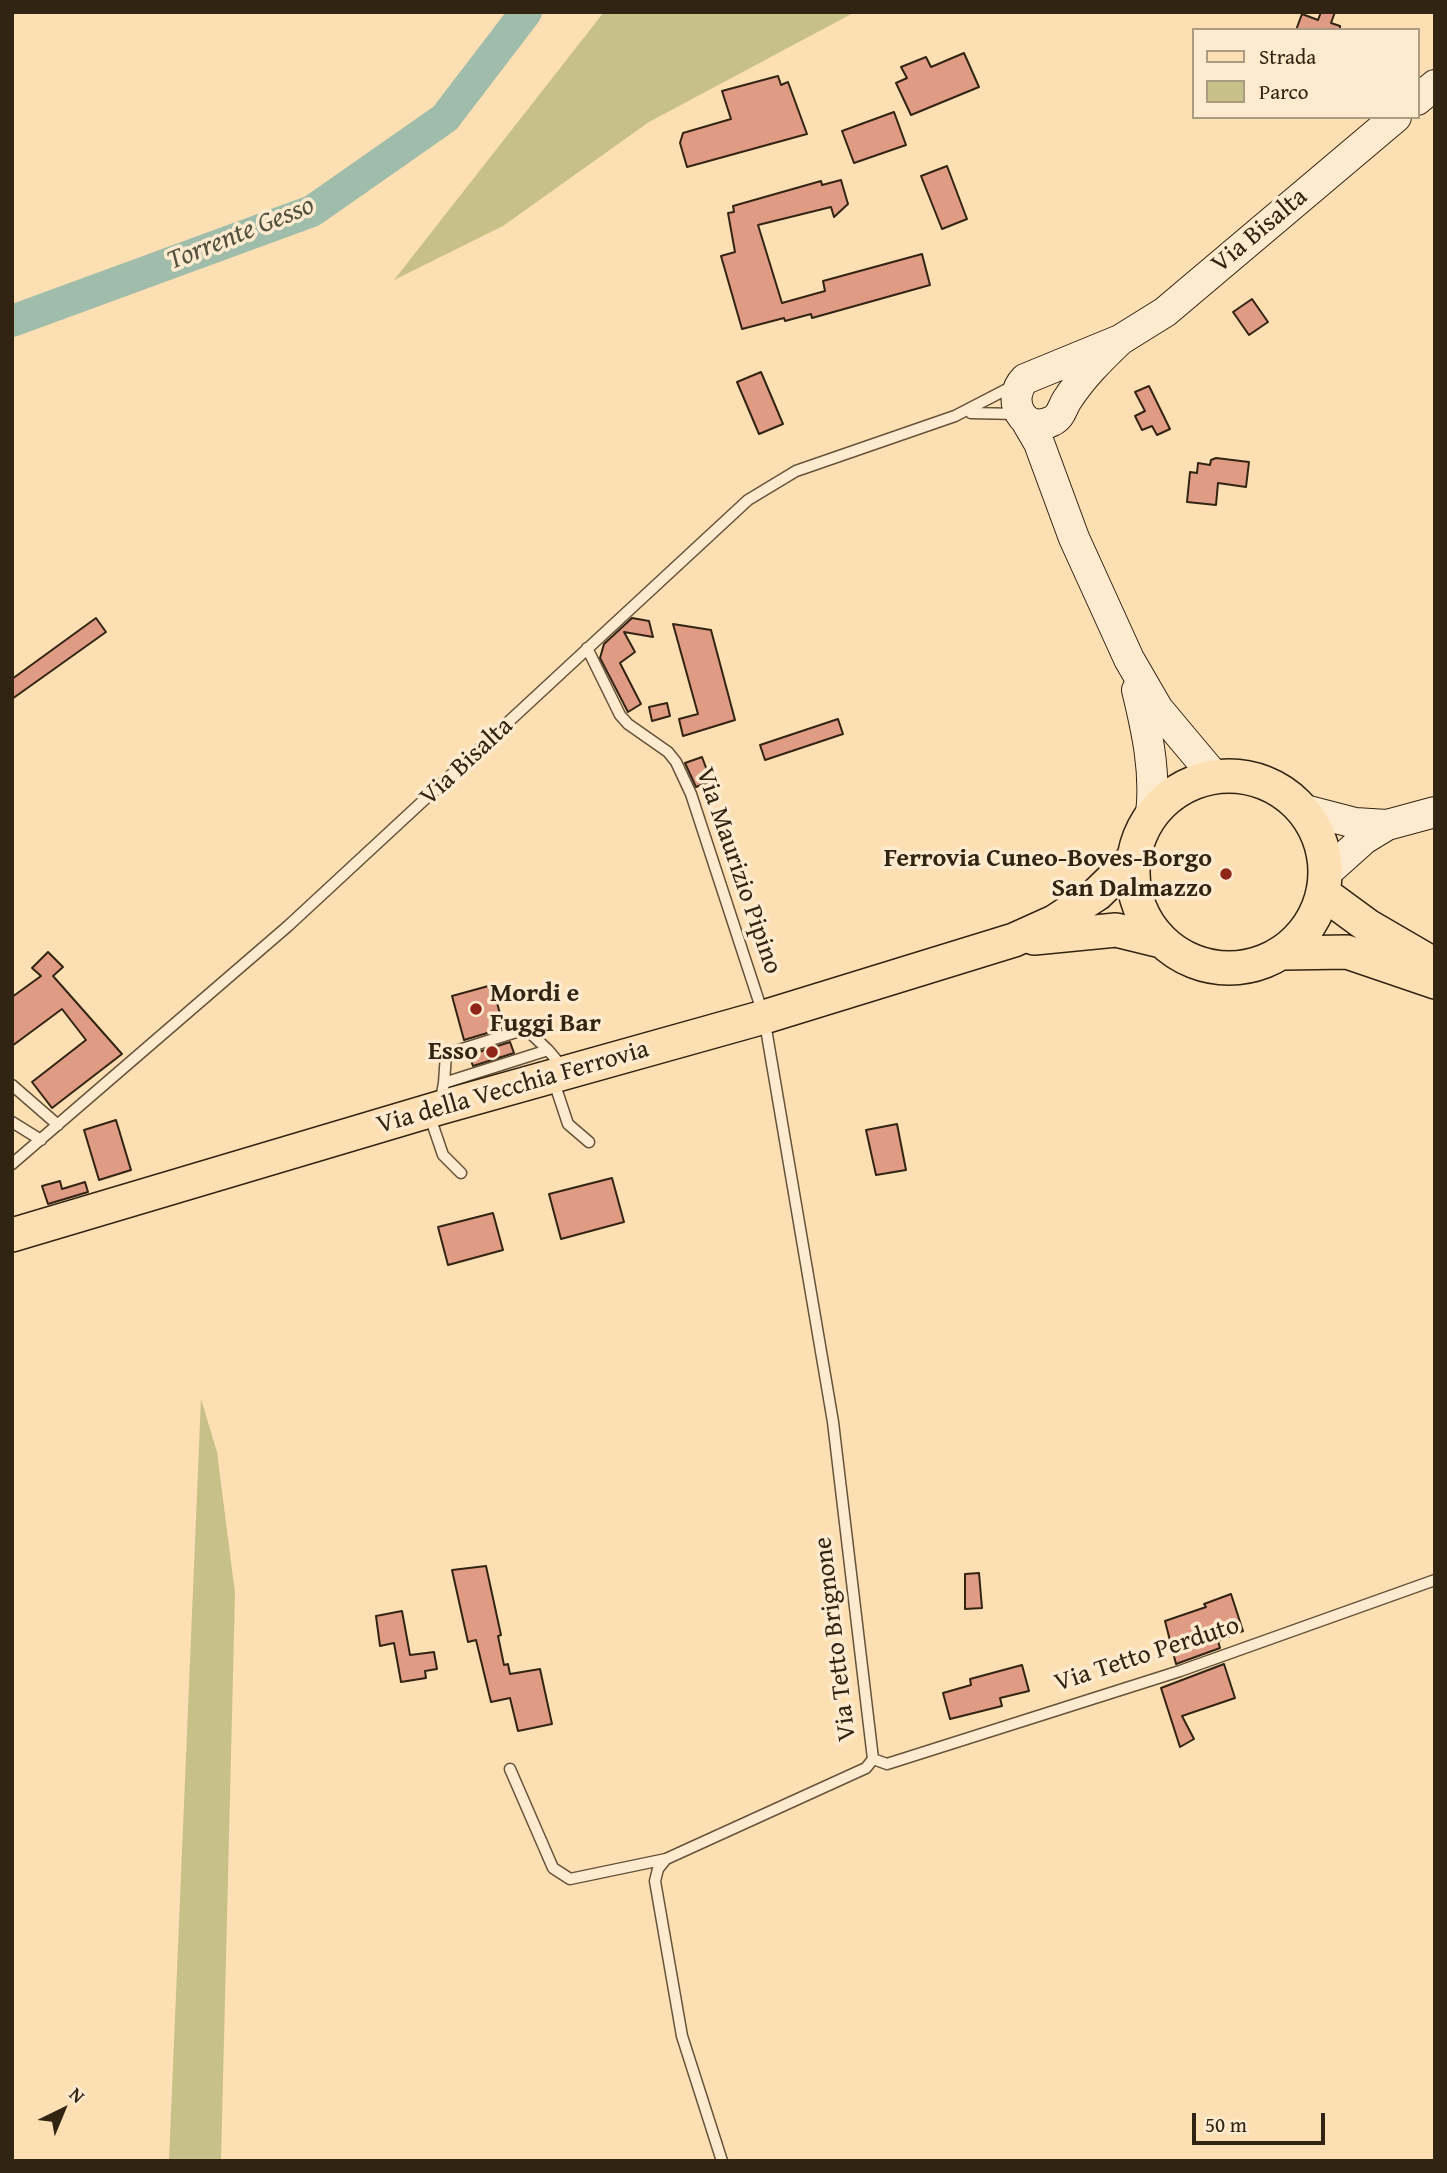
<!DOCTYPE html>
<html>
<head>
<meta charset="utf-8">
<style>
	body { margin:0 }
	#map { position:relative; width:1447px; height:2173px; overflow:hidden; background:#fddfb4; font-family:"Gentium Book Plus",serif }
	canvas { display:block }
	.frame { position:absolute; inset:0; border:14px solid #322412; pointer-events:none }
	.legend { position:absolute; left:1192px; top:28px; width:228px; height:91px; box-sizing:border-box; background:#feeace; border:2px solid #ac9b83; margin:0; padding:9px 12px; list-style:none; font-size:21px; color:#322412 }
	.legend li { display:flex; align-items:center; gap:14px; height:35px }
	.legend b { width:35px; border:2px solid #ac9b83 }
	.north { position:absolute; left:28px; top:2075px; width:70px; height:70px; -webkit-text-stroke:5px #feeace; paint-order:stroke; rotate:43deg; font-size:19px; font-weight:700; line-height:28px; text-align:center; color:#322412 }
	.north::after { content:''; display:block; margin:auto; width:24px; height:32px; background:#322412; clip-path:polygon(50% 0,100% 100%,50% 72%,0 100%) }
	.scale { position:absolute; left:1192px; top:2113px; width:133px; height:32px; box-sizing:border-box; border:4px solid #322412; border-top:0; padding-left:9px; font-size:21px; line-height:24px; white-space:nowrap; color:#322412; -webkit-text-stroke:5px #feeace; paint-order:stroke }
</style>
</head>
<body>
<div id="map">
<canvas width="1447" height="2173"></canvas>
<div class="frame"></div>
<ul class="legend">
<li><b style="height:9px;background:#fddfb4"></b>Strada</li>
<li><b style="height:19px;background:#c7c088"></b>Parco</li>
</ul>
<div class="north">N</div>
<div class="scale">50 m</div>
</div>
<script>
const context = document.querySelector('canvas').getContext('2d');
context.lineJoin = 'round';
function paint(path, color) {
  context.fillStyle = color;
  context.fill(path, 'evenodd');
}
function strokePath(path, color, width, dash) {
  context.strokeStyle = color;
  context.lineWidth = width;
  context.lineCap = dash ? 'butt' : 'round';
  context.setLineDash(dash || []);
  context.stroke(path);
}
function drawText(font, color, halo, rows, align = 'center') {
  context.font = font + ' "Gentium Book Plus",serif';
  context.lineWidth = 7;
  context.setLineDash([]);
  context.textBaseline = 'middle';
  context.strokeStyle = halo;
  context.fillStyle = color;
  for (const [text, x, y, turn = 0] of rows) {
    context.save();
    context.translate(x, y);
    context.rotate((+turn || 0) * Math.PI / 180);
    context.textAlign = isNaN(turn) ? turn : align;
    if (halo) context.strokeText(text, 0, 0);
    context.fillText(text, 0, 0);
    context.restore();
  }
}
paint(new Path2D(`
	M604,12H855L649,122L503,226L394,280Z
	M201,1399L217,1452L235,1593L221,2161H169Z`), '#c7c088');
strokePath(new Path2D(`
	M12,321L312,211L445,118L526,12`), '#9fbdaa', 32);
const building = new Path2D(`
	M1321,12H1335L1331,23L1340,26V30H1296L1302,14L1318,20Z
	M964,53L979,87L911,115L896,83L907,78L901,67L926,57L931,67Z
	M778,76L781,85L788,82L807,134L687,167L680,143L683,133L731,119L722,91Z
	M894,112L906,145L854,163L842,131Z
	M947,166L967,219L942,229L921,176Z
	M841,180L848,204L834,217L831,207L758,225L782,303L825,291L823,281L922,254L930,285L812,318L811,314L785,321L784,318L742,329L721,256L735,252L728,213L734,212L733,206L821,181L822,185Z
	M1252,299L1268,322L1249,335L1233,312Z
	M761,372L783,424L759,434L737,382Z
	M1149,386L1170,429L1157,435L1152,426L1142,430L1135,416L1145,411L1135,392Z
	M1216,458L1249,462L1246,487L1218,483L1216,505L1187,502L1190,472L1197,473L1198,463L1210,465L1211,460Z
	M96,618L106,632L12,699V679Z
	M632,618L649,621L653,637L624,632L635,652L620,663L641,704L628,712L600,658L604,644Z
	M673,624L711,630L735,720L683,736L679,719L698,714Z
	M667,703L670,716L652,721L649,707Z
	M838,719L843,734L765,760L760,745Z
	M702,757L711,781L696,787L685,763Z
	M48,952L63,967L53,976L122,1054L52,1108L32,1082L86,1040L62,1009L12,1046V997L41,976L32,968Z
	M492,985L504,1028L464,1040L452,996Z
	M510,1042L514,1053L473,1066L469,1055Z
	M116,1120L131,1170L99,1180L84,1130Z
	M897,1124L906,1170L876,1175L866,1130Z
	M612,1178L624,1222L561,1239L549,1194Z
	M60,1181L62,1189L85,1182L88,1192L48,1204L42,1186Z
	M493,1213L503,1250L448,1265L438,1227Z
	M486,1566L501,1635L498,1636L504,1665L508,1664L510,1674L540,1669L552,1724L518,1731L510,1698L491,1702L476,1640L468,1642L452,1570Z
	M979,1573L982,1608L965,1609V1574Z
	M1231,1594L1243,1631L1218,1641L1220,1648L1176,1664L1165,1621L1206,1607L1204,1604Z
	M402,1611L410,1655L434,1652L437,1669L425,1671L426,1678L401,1682L394,1643L380,1646L376,1616Z
	M1224,1664L1235,1698L1182,1716L1194,1739L1180,1747L1161,1688Z
	M1022,1665L1029,1691L1000,1698L1002,1706L950,1719L943,1693L971,1685L970,1679Z`);
paint(building, '#e09b84');
strokePath(building, '#322412', 2);
const lane = new Path2D(`
	M971,413L1017,414
	M587,648L620,715L628,724L668,752L676,762L691,794L764,1017L833,1422L873,1759L866,1768L666,1859L658,1869L655,1881L682,2036L722,2161
	M553,1079L568,1124L589,1142
	M444,1083L446,1054L526,1029L548,1050
	M12,1085L58,1125
	M440,1104L444,1083L548,1050L564,1069
	M429,1114L443,1155L461,1173
	M12,1122L41,1140
	M12,1164L288,926L748,500L796,471L955,416L1013,386
	M873,1759L887,1764L1180,1671L1435,1580
	M510,1769L553,1868L570,1879L666,1859`);
const secondary = new Path2D(`
	M1417,100L1435,85
	M1120,340C1100,359 1082,377 1067,400C1062,408 1061,417 1052,421C1023,436 1005,399 1025,379L1120,340L1165,312L1396,117
	M1025,419L1039,443L1074,538L1129,659L1158,709L1215,777
	M1137,690C1147,731 1156,772 1151,814
	M1301,809L1355,823L1387,825L1435,812
	M1326,873L1364,839L1387,825`);
const primary = new Path2D(`
	M1133 872a96 96 0 1 1 192 0a96 96 0 1 1-192 0Z
	M1323,893L1368,926L1435,965
	M1034,938L1116,930L1161,941
	M1283,953L1347,952L1435,982
	M12,1235L439,1108L764,1017L1014,940L1054,922L1097,894L1133,859`);
strokePath(lane, '#65533a', 13);
strokePath(secondary, '#322412', 32);
strokePath(primary, '#322412', 36);
strokePath(lane, '#feeace', 10);
strokePath(secondary, '#feeace', 30);
strokePath(primary, '#fddfb4', 33);
for (const [x, y, r, color] of [
	[1226,874,7,"#8f2418"],
	[476,1009,7,"#8f2418"],
	[492,1052,7,"#8f2418"]
]) {
  const dot = new Path2D();
  dot.arc(x, y, r, 0, 2 * Math.PI);
  context.fillStyle = color;
  context.fill(dot);
  strokePath(dot, '#feeace', 2.5);
}
drawText('26px', '#322412', '#feeace', [
	["Via Bisalta",1260,231,-40],
	["Via Bisalta",467,762,-43],
	["Via Maurizio Pipino",738,871,71],
	["Via della Vecchia Ferrovia",513,1088,-16],
	["Via Tetto Brignone",836,1639,-97],
	["Via Tetto Perduto",1147,1655,-18]
]);
drawText('bold 26px', '#322412', '#feeace', [
	["Ferrovia Cuneo-Boves-Borgo",1212,859],
	["San Dalmazzo",1212,889],
	["Mordi e",490,994,"left"],
	["Fuggi Bar",490,1024,"left"],
	["Esso",478,1052]
], 'right');
drawText('italic 28px', '#535240', '#feeace', [
	["Torrente Gesso",241,234,-22]
]);
</script>
</body>
</html>
